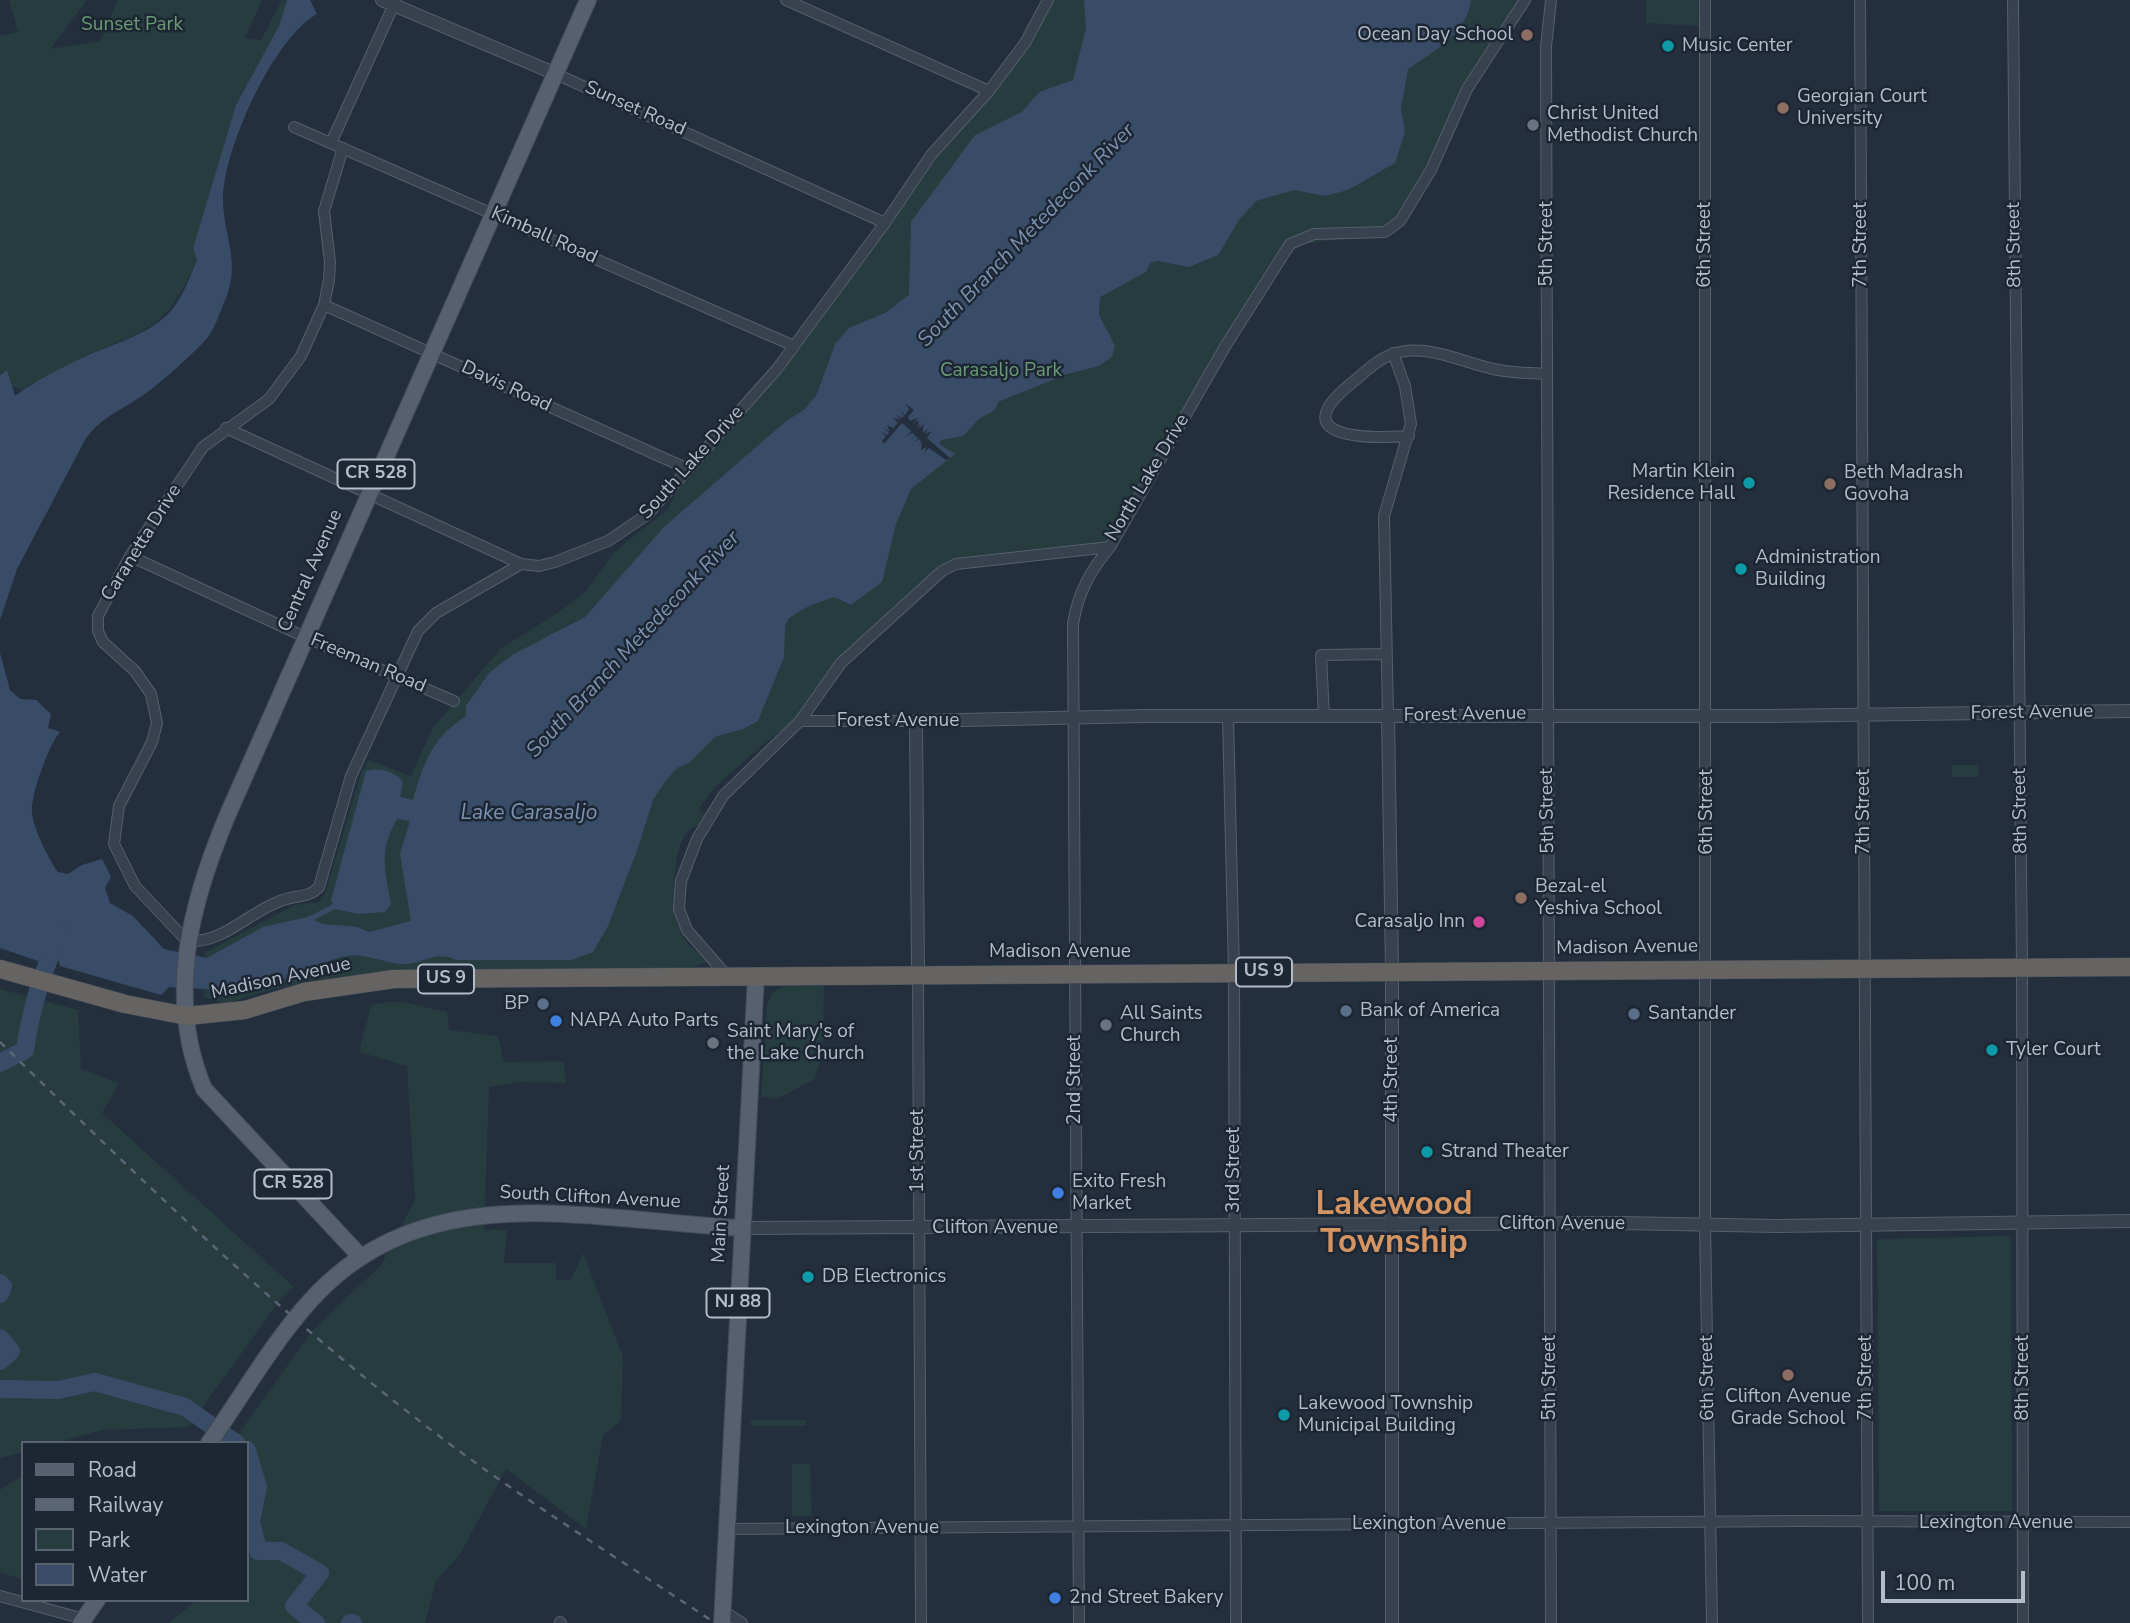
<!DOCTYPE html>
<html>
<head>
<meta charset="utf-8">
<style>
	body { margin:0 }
	#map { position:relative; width:2130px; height:1623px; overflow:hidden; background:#242f3e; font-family:"Nunito Sans",sans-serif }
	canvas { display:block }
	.legend { position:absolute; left:21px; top:1441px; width:228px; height:161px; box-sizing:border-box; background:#1d2633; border:2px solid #59626f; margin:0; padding:9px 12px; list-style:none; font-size:21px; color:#b4bcc9 }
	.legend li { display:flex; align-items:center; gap:14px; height:35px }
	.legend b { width:35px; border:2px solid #59626f }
	.scale { position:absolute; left:1881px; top:1571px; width:144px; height:32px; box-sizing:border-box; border:4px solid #b4bcc9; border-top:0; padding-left:9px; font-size:21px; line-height:24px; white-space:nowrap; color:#b4bcc9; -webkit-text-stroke:5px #1d2633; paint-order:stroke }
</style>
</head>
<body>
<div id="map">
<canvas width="2130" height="1623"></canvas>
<ul class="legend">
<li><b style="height:9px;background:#56606e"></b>Road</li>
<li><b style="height:9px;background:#5a6575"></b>Railway</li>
<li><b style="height:19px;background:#263c3f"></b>Park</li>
<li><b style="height:19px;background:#394c67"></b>Water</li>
</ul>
<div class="scale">100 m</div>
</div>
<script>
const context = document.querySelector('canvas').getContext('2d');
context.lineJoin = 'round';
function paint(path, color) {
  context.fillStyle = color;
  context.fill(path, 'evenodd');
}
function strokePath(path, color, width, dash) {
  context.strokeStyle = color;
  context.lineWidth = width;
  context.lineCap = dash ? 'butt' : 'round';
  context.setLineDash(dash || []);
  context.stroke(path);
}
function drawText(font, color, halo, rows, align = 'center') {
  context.font = font + ' "Nunito Sans",sans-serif';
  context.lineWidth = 5;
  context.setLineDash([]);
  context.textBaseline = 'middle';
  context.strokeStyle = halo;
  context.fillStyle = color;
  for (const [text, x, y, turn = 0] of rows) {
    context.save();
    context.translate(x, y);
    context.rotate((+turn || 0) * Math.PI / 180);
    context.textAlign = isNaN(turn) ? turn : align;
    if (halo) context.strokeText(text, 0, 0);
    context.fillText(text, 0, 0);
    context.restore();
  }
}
paint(new Path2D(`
	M9,0H87L50,49L100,41L118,0H262L245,38L261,40L282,0H287L279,26L221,157L193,248L197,259C166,332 148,328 82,358C63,366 47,378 28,385L25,390L0,383V36L18,32Z
	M1048,0H1525L1472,82L1412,206L1380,234L1288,246L1110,547L956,564L813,693L800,721L773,736L716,786L699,808L708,818C702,823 691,828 686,834C679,843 676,861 675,871C672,908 672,944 712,960L688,969L374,975L314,980L266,991L226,1004L204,997L201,962L206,952L295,905L319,902L325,894L361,773L368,760L411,776L432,729L501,648L556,614L586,591L614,552L667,510L688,469L777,369L931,155L988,91Z
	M1646,0H1698L1699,26L1646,23Z
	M1952,765H1979L1978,777H1952Z
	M784,986H824L823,1050L815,1079L777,1099L761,1097L767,1004L773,992Z
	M0,989L78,1010L81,1069L119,1083L102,1113L294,1287L278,1303L188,1427L102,1430L56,1443H23V1452L0,1458Z
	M387,1002H403L447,1012L449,1030L498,1036L504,1062L564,1061L566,1083L518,1082L489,1087L484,1230H507L504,1263H556V1279L571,1280L583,1253L623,1357L621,1420L603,1435L586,1529L506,1469L460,1554L436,1581L425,1623H169L197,1600H247V1443H232L313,1330L381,1265L415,1200L407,1066L359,1052L371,1005Z
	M2011,1236L2012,1511H1879L1877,1239Z
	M751,1420H806V1426H751Z
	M792,1464H810L812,1516H792Z
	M23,1475V1580L0,1572V1490Z`), '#263c3f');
paint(new Path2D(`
	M287,0H310L317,14C274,37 223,150 223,199C223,236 241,261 226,298C221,309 216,326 208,337C200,348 158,385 145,394C122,410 104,415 86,438L17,569L0,620V376L7,370L15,396C30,384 64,366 82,358C111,344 145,337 169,313C183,298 189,278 197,260L193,248L236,105L279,26Z
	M1084,0H1471C1466,35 1434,51 1408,69L1401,108L1405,132L1395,163L1348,190L1325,196L1294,190L1256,201L1239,220L1218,255L1189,267L1158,261L1150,263L1146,272L1100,297L1099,315L1115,346L1112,357L1099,366L1067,374L998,402L995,410L979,419L963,436L941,440L939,444L955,454L911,489L896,524L882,582L851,605L834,597L809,606L789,618L785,626L784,657L758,721L743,729L715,737L689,763L677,768L664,783L653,800L637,851L607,928L593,952L571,960H456C436,950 425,963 405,964C386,964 366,953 347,956C327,959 310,971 291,977C248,991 213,990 169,987L161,995L60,966L58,958L51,954L38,961L0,948V653L10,690L20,699L36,700L51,714L48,728L60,732C49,744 30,796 32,813C33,828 49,860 58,872L68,874L82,865L102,859L111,877L105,888L110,903L133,916L164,949L207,958L263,927L308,917L333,904L331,900L366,771C379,767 395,771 403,782L400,797L413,800C424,762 432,738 466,716V706L489,673L512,655L585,617L664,527L785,422L805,409L817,394L835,344L849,328L885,313L909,295L911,222L975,135L1022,112L1039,92L1073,80L1086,28ZM397,819L410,821L400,854L411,921L369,932L358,927L323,924L314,920L335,909L358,914L385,912L391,904C385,868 378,852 397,819Z`), '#394c67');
paint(new Path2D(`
	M905,403L914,410L908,417L910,421L918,418L913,424L919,420L917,427L922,422L918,429L924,424L922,433L929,428L924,434L932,431L927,438L950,458L946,460L929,448L924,453L927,447L921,450L922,442L917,447L921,442L919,439L913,443L918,438L915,436L911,441L915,435L912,433L906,437L911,431L902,423L884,444L882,441L886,436L881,431L887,435L889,433L884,428L890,432L887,425L893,428L898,423L893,418L901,420L896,415L902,418L904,416L900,410L905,415L909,409Z`), '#242f3e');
strokePath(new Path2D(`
	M0,1063L25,1050C31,1009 42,969 62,932
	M0,1283L3,1286L0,1294
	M0,1338L11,1351L0,1361
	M0,1389L58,1390L95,1382L185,1407L236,1443
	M247,1450L258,1487L251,1521L258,1551H281L320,1573L294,1606L316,1623
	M350,1623H353`), '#394c67', 18);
const minor = new Path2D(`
	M786,0L989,91
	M1705,0V1224L1712,1623
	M1860,0L1868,1623
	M2013,0L2022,967L2023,1623
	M556,74L885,223
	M294,127L794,346
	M331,143L396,0
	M343,148L324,211L330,262L329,280L324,305L301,356L269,399L203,447L130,556L98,616V631L103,642L135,671L151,694L157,723L152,742L119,806L114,844L135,886L187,941C224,944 249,911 283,900C296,895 309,898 319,887L351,776L418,631L436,613L521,564L539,566L555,562L608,541L648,514L777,369L885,223L931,155L989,91L1025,43L1048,0
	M324,305L688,469
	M226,428L521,564
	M1409,436C1365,439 1282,438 1353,382C1365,372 1378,359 1393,354C1426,342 1466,364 1498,370C1514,373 1531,373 1547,374
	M130,556L305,637L454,701
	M1228,716L1234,973L1236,1623
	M1324,716L1321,655L1387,654
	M1388,716L1384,516L1411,424L1405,386L1393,353
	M800,721H916
	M918,973L921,1623
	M727,976L687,930L679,909L681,881L697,839L723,796L800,721L841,663L942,571L956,564L1110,547
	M727,1529L1798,1521L2130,1522
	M0,1596L84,1619
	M722,1610L742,1623
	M560,1622L561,1623
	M1079,1623L1073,624C1078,593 1090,571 1110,547L1226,345L1290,244L1314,234L1385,232L1400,221L1431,170L1467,89L1525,0
	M1551,1623L1546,47L1551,0`);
const tertiary = new Path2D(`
	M382,0L556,74
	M1388,716L1392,971V1623
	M918,973L916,721L1145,716H1769L2130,711
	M742,1228L1621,1223L1777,1226L2130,1221`);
const primary = new Path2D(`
	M360,1256L204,1089C165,996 191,902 228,814L588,0
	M209,1443C242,1396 272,1343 311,1300C426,1173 592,1221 742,1228
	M81,1623L97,1600
	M722,1623L756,976`);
const trunk = new Path2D(`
	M0,969L125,1004L187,1016L245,1010L304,992L394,979L2130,967`);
strokePath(minor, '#565f6c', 12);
strokePath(tertiary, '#565f6c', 14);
strokePath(primary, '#414a57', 18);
strokePath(trunk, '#434c59', 19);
strokePath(minor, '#38414e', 10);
strokePath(tertiary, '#38414e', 12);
strokePath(primary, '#56606e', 16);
strokePath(trunk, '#656462', 18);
strokePath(new Path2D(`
	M0,1042C141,1180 285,1320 443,1439C530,1504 624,1562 715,1623`), '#5a6575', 2.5, [7, 7]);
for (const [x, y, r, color] of [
	[1527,35,7,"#8d6e63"],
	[1668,46,7,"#0f9aa8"],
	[1783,108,7,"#8d6e63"],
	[1533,125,7,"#6b7280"],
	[1749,483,7,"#0f9aa8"],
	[1830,484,7,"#8d6e63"],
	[1741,569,7,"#0f9aa8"],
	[1521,898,7,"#8d6e63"],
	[1479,922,7,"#d1479c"],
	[543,1004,7,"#5c6f8a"],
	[1346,1011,7,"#5c6f8a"],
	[1634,1014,7,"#5c6f8a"],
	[556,1021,7,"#3f7fe0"],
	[1106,1025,7,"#6b7280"],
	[713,1043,7,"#6b7280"],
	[1992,1050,7,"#0f9aa8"],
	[1427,1152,7,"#0f9aa8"],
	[1058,1193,7,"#3f7fe0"],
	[808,1277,7,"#0f9aa8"],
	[1788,1375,7,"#8d6e63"],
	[1284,1415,7,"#0f9aa8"],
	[1055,1598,7,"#3f7fe0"]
]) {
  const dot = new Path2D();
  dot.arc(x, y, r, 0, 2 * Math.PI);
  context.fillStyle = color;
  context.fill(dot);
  strokePath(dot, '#1d2633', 2.5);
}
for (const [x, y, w] of [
	[376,474,77],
	[1264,972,56],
	[446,979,56],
	[293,1184,77],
	[738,1303,63]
]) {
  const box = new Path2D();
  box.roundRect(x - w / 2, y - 14.5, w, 29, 5);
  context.fillStyle = '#1d2633';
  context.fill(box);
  strokePath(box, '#b4bcc9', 2);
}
drawText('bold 18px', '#b4bcc9', null, [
	["CR 528",376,474],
	["US 9",1264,972],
	["US 9",446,979],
	["CR 528",293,1184],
	["NJ 88",738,1303]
]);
drawText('19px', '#6b9a76', '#1d2633', [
	["Sunset Park",132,25],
	["Carasaljo Park",1001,371]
]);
drawText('19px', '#b4bcc9', '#1d2633', [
	["Ocean Day School",1513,35,"right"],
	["Music Center",1682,46],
	["Georgian Court",1797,97],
	["University",1797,119],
	["Christ United",1547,114],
	["Methodist Church",1547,136],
	["Martin Klein",1735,472,"right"],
	["Residence Hall",1735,494,"right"],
	["Beth Madrash",1844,473],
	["Govoha",1844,495],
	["Administration",1755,558],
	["Building",1755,580],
	["Bezal-el",1535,887],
	["Yeshiva School",1535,909],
	["Carasaljo Inn",1465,922,"right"],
	["BP",529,1004,"right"],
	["Bank of America",1360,1011],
	["All Saints",1120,1014],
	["Church",1120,1036],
	["Santander",1648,1014],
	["NAPA Auto Parts",570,1021],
	["Saint Mary's of",727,1032],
	["the Lake Church",727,1054],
	["Tyler Court",2006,1050],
	["Strand Theater",1441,1152],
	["Exito Fresh",1072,1182],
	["Market",1072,1204],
	["DB Electronics",822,1277],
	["Clifton Avenue",1788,1397,"center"],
	["Grade School",1788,1419,"center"],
	["Lakewood Township",1298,1404],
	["Municipal Building",1298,1426],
	["2nd Street Bakery",1069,1598]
], 'left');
drawText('19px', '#b4bcc9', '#1d2633', [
	["Sunset Road",635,109,24],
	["Kimball Road",544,236,24],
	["5th Street",1547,244,-90],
	["6th Street",1705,245,-90],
	["7th Street",1861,245,-90],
	["8th Street",2015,245,-91],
	["Davis Road",506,387,25],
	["South Lake Drive",692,463,-48],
	["North Lake Drive",1148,478,-59],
	["Caranetta Drive",142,543,-58],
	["Central Avenue",311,571,-66],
	["Freeman Road",368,664,23],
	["Forest Avenue",2032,713,-1],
	["Forest Avenue",1465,715,-1],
	["Forest Avenue",898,721],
	["5th Street",1548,811,-91],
	["8th Street",2021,811,-91],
	["6th Street",1707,812,-90],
	["7th Street",1864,812,-90],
	["Madison Avenue",1627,948,-1],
	["Madison Avenue",1060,952],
	["Madison Avenue",281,979,-12],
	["2nd Street",1075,1080,-90],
	["4th Street",1392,1080,-90],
	["1st Street",918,1151,-90],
	["3rd Street",1234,1170,-90],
	["South Clifton Avenue",590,1198,3],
	["Main Street",722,1214,-87],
	["Clifton Avenue",1562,1224],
	["Clifton Avenue",995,1228],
	["5th Street",1550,1378,-90],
	["6th Street",1708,1378,-91],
	["7th Street",1866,1378,-90],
	["8th Street",2023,1378,-90],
	["Lexington Avenue",1996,1523],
	["Lexington Avenue",1429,1524],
	["Lexington Avenue",862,1528]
]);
drawText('italic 21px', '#7c92b1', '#1d2633', [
	["South Branch Metedeconk River",1027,236,-46],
	["South Branch Metedeconk River",634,645,-47],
	["Lake Carasaljo",529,814]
]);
drawText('bold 33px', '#d59563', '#1d2633', [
	["Lakewood",1394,1206],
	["Township",1394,1244]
]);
</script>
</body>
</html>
